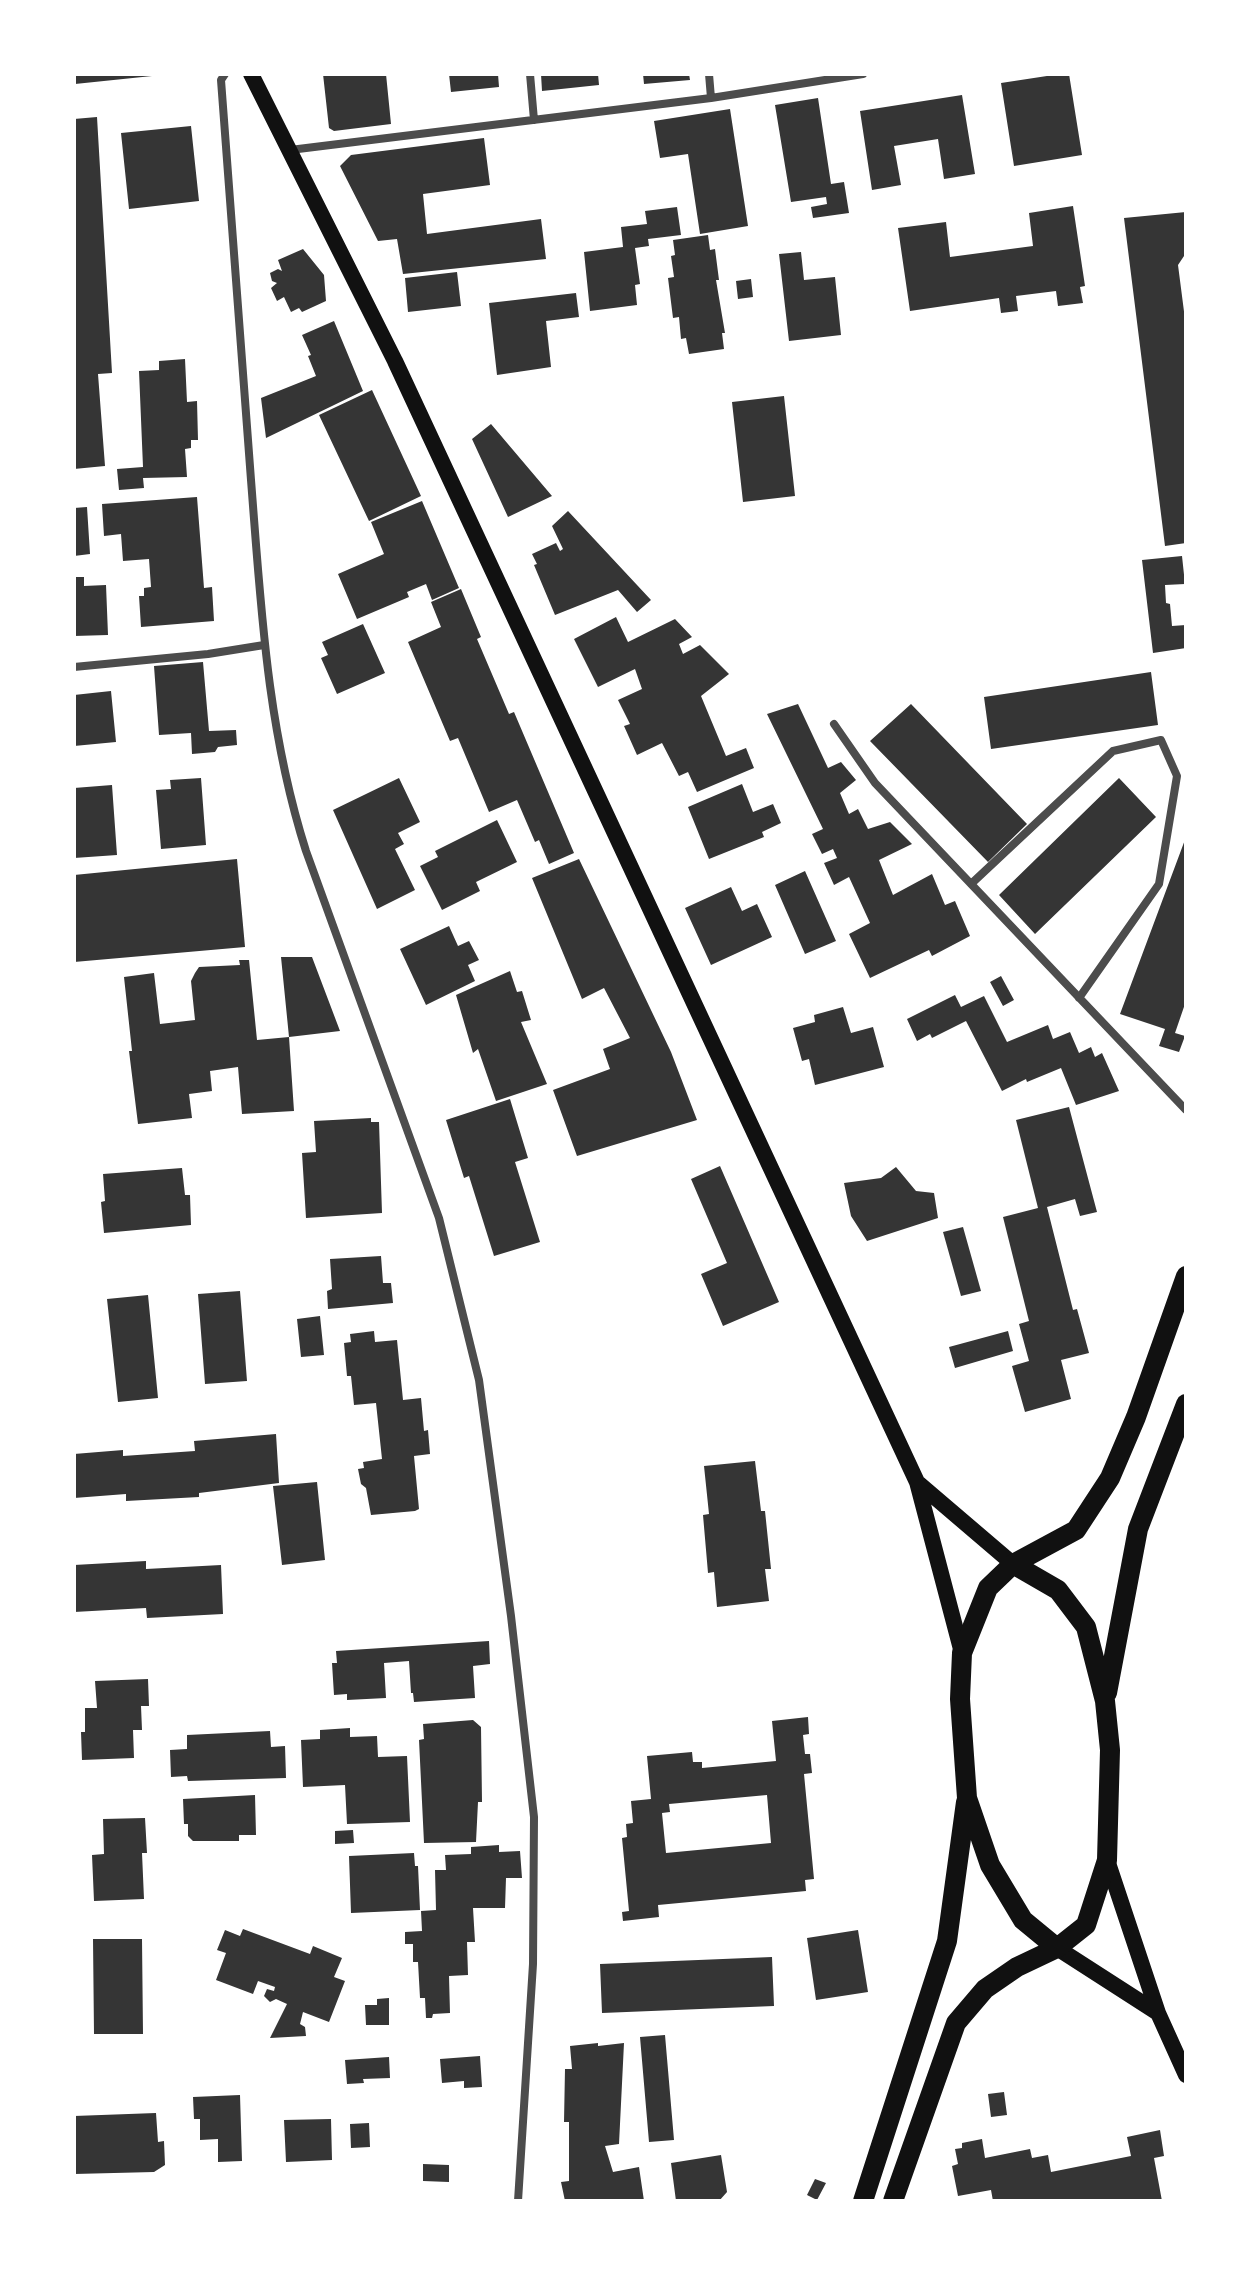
<!DOCTYPE html>
<html>
<head>
<meta charset="utf-8">
<style>
	body { margin:0 }
	#map { position:relative; width:1260px; height:2275px; overflow:hidden; background:#fff; font-family:Poppins,sans-serif }
	canvas { display:block }
	.frame { position:absolute; inset:0; border:76px solid #fff; pointer-events:none }
</style>
</head>
<body>
<div id="map">
<canvas width="1260" height="2275"></canvas>
<div class="frame"></div>
</div>
<script>
const context = document.querySelector('canvas').getContext('2d');
context.lineJoin = 'round';
function paint(path, color) {
  context.fillStyle = color;
  context.fill(path, 'evenodd');
}
function strokePath(path, color, width, dash) {
  context.strokeStyle = color;
  context.lineWidth = width;
  context.lineCap = dash ? 'butt' : 'round';
  context.setLineDash(dash || []);
  context.stroke(path);
}
paint(new Path2D(`
	M74,74H152V76L75,84Z
	M323,74H386L391,124L334,131L329,128Z
	M449,74H498L499,87L451,92Z
	M541,74H598L599,85L542,91Z
	M643,74H689L690,80L644,84Z
	M1060,74H1069L1082,155L1014,166L1001,83Z
	M962,95L975,174L944,179L938,139L894,146L901,185L872,190L860,111Z
	M818,98L831,184L844,182L849,213L813,218L811,207L827,204L826,197L791,202L775,105Z
	M730,109L748,226L700,234L688,154L660,158L654,121Z
	M97,117L112,373L98,374L105,466L74,469V119Z
	M191,126L199,201L129,209L121,133Z
	M484,138L490,185L423,194L427,234L541,219L546,259L403,274L397,239L378,241L340,166L351,155Z
	M1073,206L1085,286L1080,287L1083,303L1058,306L1056,291L1016,296L1018,311L1001,313L999,298L910,311L898,228L946,222L950,257L1033,246L1029,213Z
	M677,207L681,235L648,239L649,246L635,248L640,284L635,285L637,305L590,311L584,252L623,247L621,227L647,224L645,211Z
	M1186,212V253L1178,265L1186,327V543L1165,546L1124,218Z
	M708,235L710,250L715,249L719,280H716L725,333H722L724,349L689,354L686,338L681,339L679,317L673,318L668,278L674,277L671,256L675,255L673,240Z
	M303,249L324,275L326,301L302,312L299,308L291,312L284,297L277,301L271,288L277,283L272,281L270,273L278,269L282,271L278,260Z
	M801,252L804,280L835,277L841,335L789,341L779,254Z
	M457,272L461,306L408,312L405,278Z
	M751,279L753,297L738,299L736,281Z
	M576,293L579,317L546,321L551,367L497,375L489,303Z
	M334,321L363,391L266,438L261,398L316,376L308,356L311,355L302,335Z
	M185,359L187,402L197,401L198,440H191V448L185,449L187,477L143,478L144,488L119,490L117,469L143,467L139,371L159,370V361Z
	M372,390L421,496L369,521L319,415Z
	M784,396L795,496L743,502L732,402Z
	M491,424L552,496L508,517L472,439Z
	M197,497L204,588L212,587L214,621L141,627L139,596H144V588L151,587L149,559L123,561L121,534L104,536L102,504Z
	M422,501L459,588L432,600L426,584L407,592L409,597L357,619L338,574L384,554L371,522Z
	M87,507L90,554L74,556V508Z
	M568,511L651,600L637,612L618,590L555,615L534,565L537,564L532,554L556,543L560,551L563,549L552,526Z
	M1182,556L1185,584L1165,585L1166,603L1170,604L1172,626L1186,625V648L1153,653L1142,560Z
	M74,577H84V586L106,585L108,635L74,636Z
	M461,589L481,637L477,639L509,714L514,712L574,853L549,864L539,840L535,842L517,800L489,812L458,738L450,741L408,642L441,627L431,602Z
	M616,617L628,642L675,619L692,637L679,644L683,654L700,645L729,674L701,696L726,756L746,748L754,768L697,792L688,772L679,776L662,743L637,755L624,726L630,724L618,700L642,689L635,669L598,687L574,639Z
	M363,624L385,673L337,694L321,658L328,655L322,642Z
	M203,662L209,731L236,730L237,745L218,747L215,752L192,754L191,733L159,735L154,666Z
	M1151,672L1158,725L991,749L984,697Z
	M111,691L116,742L74,746V695Z
	M798,704L828,768L841,762L856,780L840,793L849,814L858,809L868,829L890,822L912,844L879,860L893,895L932,874L945,905L955,901L970,936L932,956L929,950L870,978L849,934L870,923L849,877L834,885L824,863L837,858L833,849L822,854L812,834L823,829L767,714Z
	M911,704L1027,824L988,862L870,741Z
	M201,778L206,845L161,849L156,790L171,789L170,780Z
	M399,778L420,822L398,833L404,844L395,849L415,890L377,909L333,810Z
	M1119,778L1156,817L1035,934L999,895Z
	M742,784L753,812L773,804L781,823L762,832L764,837L709,859L688,807Z
	M112,785L117,855L74,858V788Z
	M497,820L517,862L476,882L480,891L442,910L420,866L438,857L435,851Z
	M1186,837V1001L1175,1033L1185,1036L1179,1052L1159,1046L1165,1029L1120,1014Z
	M237,859L245,947L74,962V875Z
	M579,859L671,1052L697,1120L577,1156L553,1090L610,1069L603,1049L630,1038L604,988L582,999L532,878Z
	M805,871L836,941L805,954L775,885Z
	M731,887L742,911L757,904L772,937L711,965L685,908Z
	M449,926L458,946L469,941L479,960L468,965L475,981L426,1005L400,949Z
	M281,957H312L340,1031L289,1037Z
	M239,960H249L257,1040L289,1037L294,1111L242,1114L238,1067L210,1071L212,1091L189,1094L192,1118L138,1124L129,1051H132L124,977L154,973L160,1024L195,1020L191,981L195,973L199,967L240,965Z
	M510,971L517,992L522,991L531,1020L521,1022L547,1084L496,1101L478,1049L473,1053L456,995Z
	M1001,976L1014,1000L1003,1006L990,982Z
	M955,995L961,1007L984,996L1007,1042L1048,1025L1053,1039L1070,1032L1079,1053L1091,1047L1095,1057L1102,1053L1119,1091L1076,1105L1061,1068L1027,1082L1026,1079L1002,1091L966,1021L932,1038L930,1034L917,1041L907,1019Z
	M843,1007L851,1033L873,1027L884,1067L815,1085L809,1059L802,1061L793,1028L815,1022L814,1015Z
	M510,1099L528,1158L515,1162L540,1242L494,1256L469,1176L464,1178L446,1120Z
	M1069,1107L1097,1212L1080,1216L1075,1199L1047,1207L1073,1310L1077,1309L1089,1353L1061,1360L1071,1399L1025,1412L1012,1366L1029,1361L1019,1324L1029,1321L1003,1217L1038,1208L1016,1120Z
	M371,1118V1122H379L382,1213L306,1218L302,1153L316,1152L314,1121Z
	M720,1166L779,1302L723,1326L701,1274L727,1263L691,1179Z
	M896,1167L916,1191L934,1193L938,1218L867,1241L851,1216L844,1183L881,1178Z
	M182,1168L185,1195H190L191,1225L104,1233L101,1202L105,1201L103,1174Z
	M963,1227L981,1291L961,1296L943,1232Z
	M381,1256L383,1283H391L393,1303L328,1309L327,1291L332,1289L330,1259Z
	M240,1291L247,1381L205,1384L198,1294Z
	M148,1295L158,1398L118,1402L107,1299Z
	M320,1316L324,1355L301,1357L297,1319Z
	M374,1331L375,1342L397,1340L403,1400L421,1398L424,1431L428,1430L430,1454L414,1456L419,1509L415,1511L371,1515L366,1488L361,1484L358,1469L364,1468L363,1462L382,1459L376,1403L354,1405L351,1376H347L344,1343L351,1342L350,1334Z
	M1008,1331L1013,1351L955,1368L949,1347Z
	M276,1434L279,1483L199,1493V1497L126,1501V1494L74,1498V1454L123,1450V1456L195,1451L194,1441Z
	M755,1461L761,1511H765L771,1569H765L769,1601L717,1607L714,1572L708,1573L703,1515L709,1514L704,1466Z
	M317,1482L325,1560L282,1565L273,1486Z
	M146,1561V1569L221,1565L223,1614L147,1618L146,1608L74,1612V1565Z
	M489,1641L490,1664L473,1666L475,1698L414,1702L413,1693H411L409,1661L384,1663L386,1698L347,1700V1694L334,1695L332,1663H337L336,1651Z
	M148,1679L149,1706H141L142,1730H133L134,1758L82,1760L81,1732H85V1708H97L95,1681Z
	M808,1717L809,1734L803,1735L805,1754H810L812,1773L804,1774L814,1879L805,1880L806,1891L658,1905L659,1917L623,1921L622,1912L629,1911L622,1838L627,1837L626,1824L633,1823L631,1801L651,1799L647,1756L692,1752L693,1762H702V1768L776,1761L772,1721ZM767,1795L771,1843L666,1853L662,1813L670,1812L669,1804Z
	M473,1720L481,1727L482,1802H478L476,1842L424,1843L419,1740L424,1739L423,1724Z
	M350,1728V1737L377,1736L378,1757L407,1756L410,1822L347,1824L345,1785L303,1787L301,1740L320,1739V1730Z
	M270,1731L271,1747L285,1746L286,1778L188,1781L187,1776L171,1777L170,1750L187,1749V1735Z
	M255,1795L256,1835H239V1841H193L188,1836V1824H184L183,1799Z
	M145,1818L147,1853H142L144,1899L94,1901L92,1855L104,1854L103,1819Z
	M353,1830L354,1843L335,1844V1831Z
	M499,1845V1852L520,1851L522,1878H506L505,1908H473L475,1942H467L468,1975L449,1976L450,2013L433,2014L432,2018H426L425,1998H420L418,1962H413V1944H405V1932L422,1931L421,1911L436,1910L435,1870H446L445,1855L471,1854V1847Z
	M414,1853L415,1866H418L420,1910L351,1913L349,1856Z
	M243,1929L310,1954L313,1946L342,1958L334,1977L345,1981L329,2022L303,2012L300,2024L305,2027L306,2036L270,2038L287,2004L276,1999L270,2002L264,1996L267,1989L274,1991L275,1987L258,1981L253,1994L216,1980L226,1953L217,1950L225,1930L240,1936Z
	M858,1930L868,1992L816,2000L807,1938Z
	M93,1939H142L143,2034H94Z
	M772,1957L774,2006L602,2013L600,1964Z
	M389,1998V2025H366L365,2005H377V1999Z
	M665,2035L674,2140L649,2142L640,2037Z
	M598,2043V2046L624,2043L619,2144L605,2146L613,2172L639,2167L644,2201H565L561,2182L569,2181V2122H564L565,2069H572L570,2046Z
	M480,2056L482,2087L464,2088V2081L442,2083L440,2059Z
	M389,2057L390,2078L363,2079L364,2083L347,2084L345,2060Z
	M1004,2092L1007,2115L991,2117L988,2094Z
	M240,2095L242,2161L218,2162V2139L200,2140V2119H194L193,2097Z
	M156,2113L158,2142L164,2141L165,2165L154,2172L74,2174V2116Z
	M331,2119L332,2160L286,2162L284,2120Z
	M369,2123L370,2147L351,2148L350,2124Z
	M1160,2130L1164,2156L1154,2158L1162,2201H993L991,2190L958,2196L952,2166L958,2164L955,2149L962,2148V2143L982,2139L985,2158L1030,2149L1032,2158L1048,2155L1051,2172L1131,2156L1127,2137Z
	M721,2155L727,2192L719,2201H676L671,2163Z
	M423,2164L449,2165V2182L423,2181Z
	M815,2179L826,2183L817,2200L807,2195Z`), '#353535');
strokePath(new Path2D(`
	M225,74L221,80C231,213 241,347 251,480C261,607 267,729 306,851L439,1218L479,1380L511,1616L534,1817L533,1964L518,2201
	M530,74L534,120
	M709,74L711,98
	M290,150L711,98L863,74
	M74,667L208,654L264,645
	M834,724L875,783L1186,1110
	M971,884L1113,751L1161,740L1177,776L1159,884L1079,998`), '#4c4c4c', 8);
strokePath(new Path2D(`
	M251,74L395,361L917,1482L962,1653
	M917,1482L1013,1564
	M1107,1860L1158,2013L1186,2075
	M1057,1948L1158,2013`), '#111', 16);
strokePath(new Path2D(`
	M1107,1693L1138,1529L1186,1404
	M1057,1948L1023,1920L990,1865L967,1798L960,1699L962,1653L988,1588L1013,1564L1076,1530L1110,1478L1136,1417L1186,1276
	M863,2201L947,1941L966,1802
	M893,2201L956,2023L985,1989L1017,1967L1057,1948L1086,1925L1107,1860L1110,1750L1105,1701L1086,1627L1058,1590L1013,1564`), '#111', 20);
</script>
</body>
</html>
